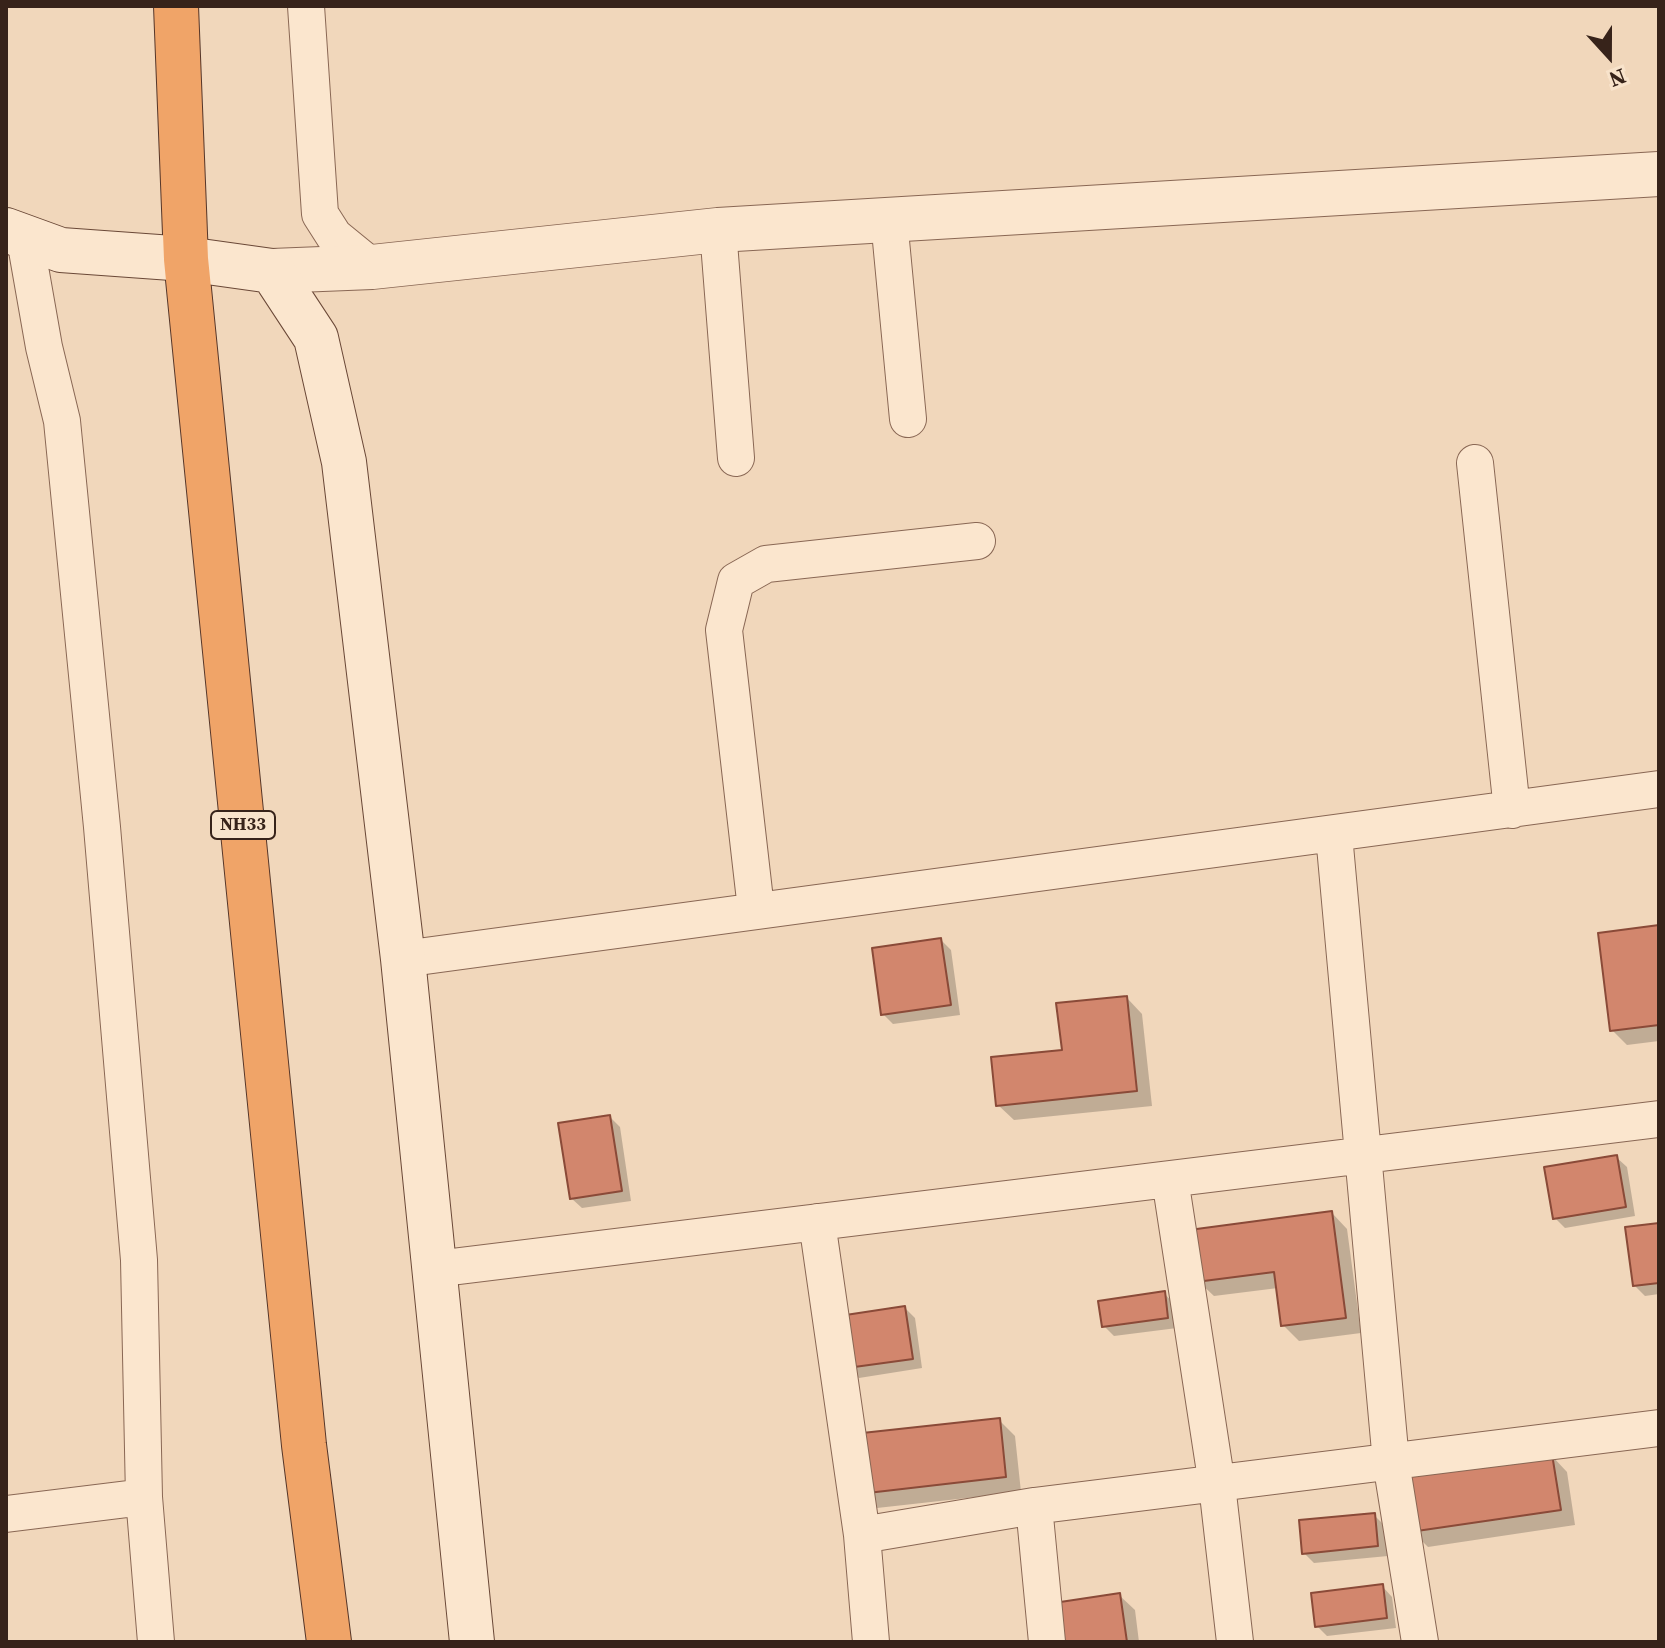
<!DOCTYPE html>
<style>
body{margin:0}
#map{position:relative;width:1665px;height:1648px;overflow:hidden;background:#f1d7bb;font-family:"Source Serif 4",serif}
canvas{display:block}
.frame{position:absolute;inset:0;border:8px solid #37231a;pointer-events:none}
.north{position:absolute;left:1569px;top:16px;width:80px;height:80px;-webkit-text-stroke:6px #f8e3cb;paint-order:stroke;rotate:159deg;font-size:22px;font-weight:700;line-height:32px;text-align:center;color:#37231a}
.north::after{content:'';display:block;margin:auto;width:28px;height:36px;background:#37231a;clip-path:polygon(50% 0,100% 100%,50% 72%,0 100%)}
</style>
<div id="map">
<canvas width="1665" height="1648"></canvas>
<div class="frame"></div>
<div class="north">N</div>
</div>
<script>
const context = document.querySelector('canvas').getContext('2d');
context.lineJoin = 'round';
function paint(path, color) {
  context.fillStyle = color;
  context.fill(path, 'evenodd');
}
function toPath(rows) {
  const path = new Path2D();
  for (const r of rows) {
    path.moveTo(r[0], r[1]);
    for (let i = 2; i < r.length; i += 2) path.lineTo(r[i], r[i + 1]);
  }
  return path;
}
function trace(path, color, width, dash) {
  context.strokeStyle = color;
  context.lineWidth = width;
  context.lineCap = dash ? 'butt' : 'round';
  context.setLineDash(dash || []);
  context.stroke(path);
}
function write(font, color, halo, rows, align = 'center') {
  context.font = font + ' "Source Serif 4",serif';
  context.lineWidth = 8;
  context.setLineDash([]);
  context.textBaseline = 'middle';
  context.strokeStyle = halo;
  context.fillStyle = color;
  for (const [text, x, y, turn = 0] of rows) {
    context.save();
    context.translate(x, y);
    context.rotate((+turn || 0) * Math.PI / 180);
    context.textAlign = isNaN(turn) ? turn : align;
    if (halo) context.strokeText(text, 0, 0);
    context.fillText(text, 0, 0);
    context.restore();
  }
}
paint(toPath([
 [1659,927,1659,1041,1627,1045,1612,1030],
 [941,940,951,950,960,1015,893,1024,883,1014],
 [1127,998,1142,1014,1152,1106,1014,1120,998,1105],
 [610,1117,620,1127,631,1201,582,1208,571,1198],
 [1616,1157,1627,1167,1635,1216,1565,1228,1555,1218],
 [1332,1213,1347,1229,1361,1333,1299,1341,1283,1325,1278,1288,1214,1296,1198,1281],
 [1659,1225,1659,1294,1645,1296,1635,1286],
 [1164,1293,1174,1304,1177,1328,1114,1336,1104,1326],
 [905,1308,915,1318,922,1368,859,1378,848,1368],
 [999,1420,1015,1436,1021,1492,877,1508,861,1493],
 [1552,1456,1567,1472,1575,1525,1428,1547,1412,1531],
 [1374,1515,1384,1525,1388,1556,1314,1563,1304,1553],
 [1382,1586,1392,1597,1396,1628,1327,1636,1317,1626],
 [1119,1595,1135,1610,1139,1642,1055,1642]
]), '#0003');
const building = toPath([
 [1659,925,1659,1025,1610,1031,1598,933,1659,925],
 [941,938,951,1005,881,1015,872,948,941,938],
 [1127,996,1137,1091,996,1106,991,1057,1062,1050,1056,1003,1127,996],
 [610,1115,622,1191,570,1199,558,1123,610,1115],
 [1617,1155,1626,1207,1553,1219,1544,1167,1617,1155],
 [1332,1211,1346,1318,1281,1326,1274,1272,1196,1282,1189,1230,1332,1211],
 [1659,1223,1659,1283,1633,1286,1625,1227,1659,1223],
 [1165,1291,1168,1318,1102,1327,1098,1301,1165,1291],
 [905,1306,913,1359,847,1368,839,1316,905,1306],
 [1000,1418,1006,1477,859,1494,853,1434,1000,1418],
 [1552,1454,1561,1510,1410,1532,1402,1476,1552,1454],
 [1375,1513,1378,1546,1302,1554,1299,1520,1375,1513],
 [1383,1584,1387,1618,1315,1627,1311,1593,1383,1584],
 [1120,1593,1127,1642,1053,1642,1047,1604,1120,1593]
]);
paint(building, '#d2866d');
trace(building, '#8a4a38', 2);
const minor = toPath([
 [306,6,320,214,334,236,372,267],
 [889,220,908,419],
 [718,230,736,458],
 [25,239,44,347,62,421,102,827,139,1260,144,1497,156,1642],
 [1475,463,1512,810],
 [1334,835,1391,1462,1420,1642],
 [756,909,724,630,736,581,766,564,977,541],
 [403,959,1659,789],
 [1170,1179,1217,1485,1235,1642],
 [817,1222,862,1535,871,1642],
 [435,1269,1659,1119],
 [1034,1506,1047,1642],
 [6,1514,144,1497],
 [862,1535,1034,1506,1659,1428]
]);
const tertiary = toPath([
 [272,271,372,267,718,230,1659,174]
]);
const secondary = toPath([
 [6,230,61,250,186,259,272,271,316,338,344,462,403,959,472,1642]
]);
const trunk = toPath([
 [176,6,186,259,304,1445,329,1642]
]);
trace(minor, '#896754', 38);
trace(tertiary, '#896754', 46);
trace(secondary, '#6a4837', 46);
trace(trunk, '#563629', 46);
trace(minor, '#fbe6ce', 36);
trace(tertiary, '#fbe6ce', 44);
trace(secondary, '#fbe6ce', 44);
trace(trunk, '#f0a468', 44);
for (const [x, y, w] of [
 [243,825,64]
]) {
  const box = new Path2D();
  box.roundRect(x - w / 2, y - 14, w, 28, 6);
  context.fillStyle = '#f8e3cb';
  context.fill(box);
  trace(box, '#37231a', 2);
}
write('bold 18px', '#37231a', null, [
 ["NH33",243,825]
]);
</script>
